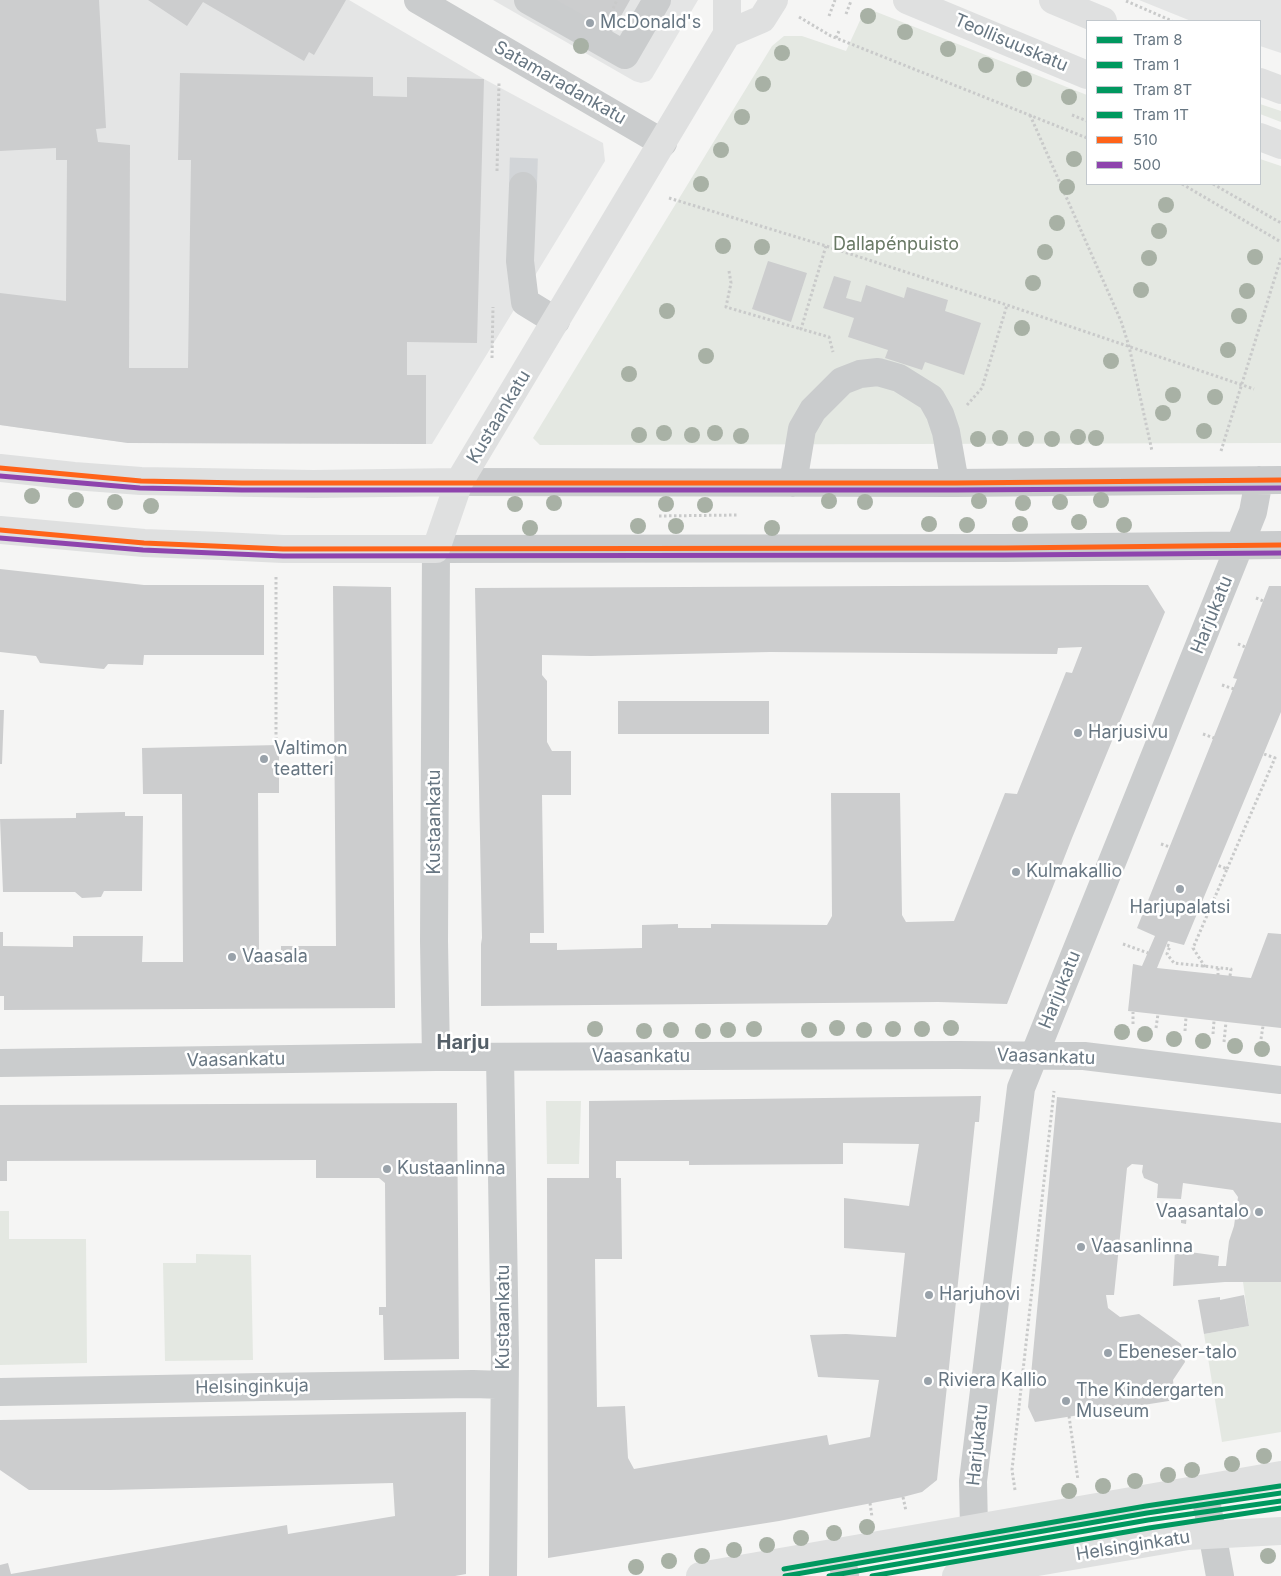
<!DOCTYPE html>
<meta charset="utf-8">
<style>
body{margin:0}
#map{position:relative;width:1281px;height:1576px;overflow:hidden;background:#f5f5f4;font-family:Inter,sans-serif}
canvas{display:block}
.legend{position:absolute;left:1086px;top:20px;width:175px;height:165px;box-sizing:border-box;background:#fff;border:1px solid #c2c8cd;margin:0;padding:6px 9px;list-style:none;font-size:15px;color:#677682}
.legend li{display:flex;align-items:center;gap:10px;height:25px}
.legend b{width:25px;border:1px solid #c2c8cd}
</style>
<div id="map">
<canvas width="1281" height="1576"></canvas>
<ul class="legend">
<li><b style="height:6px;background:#00985f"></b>Tram 8</li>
<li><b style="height:6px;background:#00985f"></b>Tram 1</li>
<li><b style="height:6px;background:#00985f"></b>Tram 8T</li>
<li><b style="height:6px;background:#00985f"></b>Tram 1T</li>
<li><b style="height:6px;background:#ff6319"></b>510</li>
<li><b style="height:6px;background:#8e44ad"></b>500</li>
</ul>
</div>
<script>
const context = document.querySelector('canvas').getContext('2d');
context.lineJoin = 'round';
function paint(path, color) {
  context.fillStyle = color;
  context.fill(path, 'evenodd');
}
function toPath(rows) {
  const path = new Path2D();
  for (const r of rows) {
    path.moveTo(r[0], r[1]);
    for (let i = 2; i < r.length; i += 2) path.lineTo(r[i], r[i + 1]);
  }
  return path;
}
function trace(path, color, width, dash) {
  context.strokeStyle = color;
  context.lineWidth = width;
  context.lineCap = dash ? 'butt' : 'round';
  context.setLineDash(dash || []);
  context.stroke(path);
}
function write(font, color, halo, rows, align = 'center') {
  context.font = font + ' Inter,sans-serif';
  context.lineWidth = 5;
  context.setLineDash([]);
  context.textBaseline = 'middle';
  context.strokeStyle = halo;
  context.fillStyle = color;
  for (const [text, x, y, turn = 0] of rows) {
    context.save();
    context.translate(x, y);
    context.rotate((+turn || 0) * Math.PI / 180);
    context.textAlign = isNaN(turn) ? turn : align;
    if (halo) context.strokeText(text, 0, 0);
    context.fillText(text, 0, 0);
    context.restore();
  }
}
paint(toPath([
 [0,0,349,0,484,79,603,143,605,161,432,444,128,443,0,425],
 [493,0,698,0,652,78,649,81,641,83,634,81],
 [1139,0,1281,0,1281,53,1260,46,1260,21,1191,21]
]), '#e4e5e5');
paint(toPath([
 [869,9,1087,95,1087,184,1260,184,1260,159,1281,166,1281,443,540,445,533,438,772,46,784,36,802,36,846,51,863,14,866,10],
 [1260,104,1281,111,1281,122,1260,114],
 [546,1101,581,1101,579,1164,547,1164],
 [0,1211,9,1211,9,1239,86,1239,87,1363,0,1365],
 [196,1254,251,1255,253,1360,165,1361,163,1263,196,1263],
 [1243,1282,1281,1282,1281,1432,1222,1442,1204,1334,1249,1326]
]), '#e4e8e2');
paint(toPath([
 [0,0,99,0,106,128,96,129,98,142,130,145,129,368,188,368,191,160,178,160,180,73,373,77,373,96,407,97,407,77,484,79,477,343,407,342,407,375,426,375,426,444,128,443,0,425,0,293,66,301,67,160,56,160,56,148,0,151],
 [148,0,346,0,314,55,309,52,304,61,203,2,187,26],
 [539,0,630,0,608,39],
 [768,261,807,273,791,322,752,309],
 [834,276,851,281,846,298,861,302,866,285,904,298,907,287,948,300,945,311,981,323,964,375,925,362,922,370,885,358,888,350,848,337,854,318,823,308],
 [0,569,144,585,264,585,264,655,144,655,143,665,108,664,104,669,40,663,36,656,0,652],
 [1108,585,1148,585,1165,612,1072,838,1007,1004,938,1002,481,1006,481,944,482,938,475,588],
 [1082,647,1072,673,1066,672,1017,794,1005,793,954,921,906,922,902,915,900,793,831,793,832,916,827,925,711,924,711,928,678,928,678,924,642,925,642,948,557,950,557,943,530,943,530,933,544,933,542,795,571,795,571,751,552,751,547,742,547,681,542,675,542,655,591,656,770,652,1057,654,1058,648],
 [333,586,391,587,395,1008,4,1010,4,996,0,996,0,932,3,932,3,946,73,947,73,936,143,936,142,962,183,962,182,794,143,794,142,748,279,745,279,793,258,793,259,952,281,952,281,946,336,946],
 [1269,586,1281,586,1281,712,1184,945,1168,941,1157,968,1251,978,1268,933,1281,934,1281,1028,1128,1011,1133,964,1142,966,1155,936,1137,928,1237,679,1233,678],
 [618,701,769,701,769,734,618,734],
 [0,710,4,710,2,764,0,764],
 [125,812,125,816,143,816,142,891,104,891,101,897,82,898,75,892,3,892,0,819,76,818,76,813],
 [981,1096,979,1122,975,1122,972,1151,937,1480,922,1492,903,1497,779,1521,548,1558,547,1178,589,1178,589,1101],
 [843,1143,919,1144,909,1206,844,1198,844,1248,905,1253,896,1337,846,1334,810,1335,818,1377,879,1380,870,1437,829,1445,827,1435,634,1469,628,1458,625,1406,597,1407,595,1259,622,1259,621,1178,616,1178,616,1161,689,1161,689,1165,843,1164],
 [1057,1097,1281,1123,1281,1282,1225,1282,1173,1286,1175,1250,1219,1256,1218,1266,1226,1266,1229,1241,1234,1226,1238,1197,1233,1190,1183,1183,1181,1199,1157,1198,1158,1184,1144,1178,1142,1172,1143,1165,1132,1164,1127,1168,1114,1295,1106,1295,1108,1308,1120,1317,1139,1314,1181,1344,1185,1362,1173,1380,1175,1400,1035,1422,1028,1407],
 [457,1103,459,1359,384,1360,383,1315,379,1315,379,1307,386,1307,385,1183,379,1178,316,1178,316,1160,7,1161,7,1181,0,1181,0,1105],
 [1181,1214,1187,1214,1186,1224,1181,1223],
 [1244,1295,1249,1326,1204,1334,1198,1300,1220,1297,1220,1300],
 [466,1412,466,1574,455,1576,0,1576,0,1565,8,1563,11,1574,287,1525,288,1534,395,1516,393,1483,110,1490,29,1490,0,1470,0,1420]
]), '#cccdce');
trace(toPath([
 [523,186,524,153]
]), '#d2d5d8', 28, [28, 14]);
trace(toPath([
 [1126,1,1172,21],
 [611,13,617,0],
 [846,14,851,1],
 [829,16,835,0],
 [799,17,831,36,1087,138],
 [836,38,839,31],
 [1030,115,1121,321,1129,346,1152,451],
 [1072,115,1087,121],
 [497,171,499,82],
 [1182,184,1281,242],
 [1213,184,1281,223],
 [669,198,826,246,1007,305,1254,389],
 [826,246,801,329,829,337,833,352],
 [729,271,731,283,726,307,801,329],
 [492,358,493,307],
 [967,405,982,388,1007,305],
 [1221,451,1281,258],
 [659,516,738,515],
 [276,577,276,742],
 [1256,598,1263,601],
 [1238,644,1245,647],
 [1222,685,1234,689],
 [1203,734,1214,738],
 [1161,844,1170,847],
 [1227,869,1275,758,1264,754],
 [1136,911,1143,913],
 [1123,944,1148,953],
 [1167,945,1170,946,1167,954,1174,963,1231,969,1230,976],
 [1205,967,1193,948,1227,869,1217,865],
 [1218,968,1218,975],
 [1133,1024,1133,1012],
 [1156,1028,1158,1014],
 [1185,1031,1186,1017],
 [1213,1034,1214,1021],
 [1261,1039,1263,1026],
 [1224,1042,1226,1022],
 [1069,1416,1078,1480],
 [1015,1490,1012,1470,1054,1091],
 [903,1497,906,1511],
 [870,1503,872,1517]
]), '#c9caca', 3, [2.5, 2.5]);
trace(toPath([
 [418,0,663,143],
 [528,0,625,55,657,0],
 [523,186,520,261,525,302,556,321],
 [459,482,955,483,1281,480],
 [793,483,802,429,813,410,842,381,860,374,878,372,899,378,931,398,940,414,946,432,955,483],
 [436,1057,434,941,436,549,1005,548,1281,545],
 [500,1057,505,1354,503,1576],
 [0,1063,436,1057,958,1055,1084,1056,1281,1080],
 [0,1392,262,1387,473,1384,504,1385],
 [1204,1489,1220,1576],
 [974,1528,973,1481,1021,1088,1253,512,1259,480],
 [841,1552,845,1576]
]), '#cacccd', 28);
trace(toPath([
 [907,0,1087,75],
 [1053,0,1103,21],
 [727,34,762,19,774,0],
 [1260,82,1281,90],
 [1260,137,1281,145],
 [0,468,74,476,141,481,313,484,459,482],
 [0,530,144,543,221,546,283,549,436,549,459,482,727,34,727,0],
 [700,1576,1281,1475],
 [956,1576,1188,1536,1281,1531]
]), '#dfe0e0', 28);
trace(toPath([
 [0,468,141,481,242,483,955,483,1281,480],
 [0,530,144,543,283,549,1005,548,1281,545]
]), '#ff6319', 5);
trace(toPath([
 [0,476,140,488,242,490,955,490,1281,488],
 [0,538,143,550,283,556,1005,555,1281,553]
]), '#8e44ad', 5);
trace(toPath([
 [785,1576,1147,1513,1281,1493]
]), '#00985f', 5);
trace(toPath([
 [829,1576,1148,1520,1281,1501]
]), '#00985f', 5);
trace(toPath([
 [784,1569,1146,1506,1280,1486]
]), '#00985f', 5);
trace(toPath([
 [872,1576,1149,1528,1281,1508]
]), '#00985f', 5);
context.fillStyle = '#a8b1a5';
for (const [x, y] of [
 [868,16],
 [905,32],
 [581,46],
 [948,49],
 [782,53],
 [986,65],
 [1024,79],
 [763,84],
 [1069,97],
 [742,117],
 [721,150],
 [1074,159],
 [701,184],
 [1067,187],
 [1166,205],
 [1057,223],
 [1159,231],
 [723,246],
 [762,247],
 [1045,252],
 [1255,257],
 [1149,258],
 [1033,283],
 [1141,290],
 [1247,291],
 [667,311],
 [1239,316],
 [1022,328],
 [1228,350],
 [706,356],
 [1111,361],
 [629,374],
 [1173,395],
 [1215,397],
 [1163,413],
 [1204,431],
 [664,433],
 [715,433],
 [639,435],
 [692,435],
 [741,436],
 [1078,437],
 [1000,438],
 [1096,438],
 [978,439],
 [1026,439],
 [1052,439],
 [32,496],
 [76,500],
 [1101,500],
 [829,501],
 [979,501],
 [115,502],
 [865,502],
 [1060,502],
 [554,503],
 [1023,503],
 [515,504],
 [666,504],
 [705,505],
 [151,506],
 [1079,522],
 [929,524],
 [1020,524],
 [967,525],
 [1124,525],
 [638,526],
 [676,526],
 [530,528],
 [772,528],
 [837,1028],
 [951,1028],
 [595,1029],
 [754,1029],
 [893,1029],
 [922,1029],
 [671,1030],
 [728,1030],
 [809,1030],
 [864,1030],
 [644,1031],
 [703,1031],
 [1122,1032],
 [1145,1034],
 [1174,1039],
 [1203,1041],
 [1235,1046],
 [1262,1049],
 [1264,1456],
 [1232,1464],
 [1192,1470],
 [1168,1475],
 [1135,1481],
 [1103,1486],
 [1069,1491],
 [867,1527],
 [834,1533],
 [801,1538],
 [767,1545],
 [734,1550],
 [702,1556],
 [1268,1556],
 [669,1561],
 [636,1567]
]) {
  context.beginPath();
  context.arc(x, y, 8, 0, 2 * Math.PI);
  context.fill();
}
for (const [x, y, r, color] of [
 [590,23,5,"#99a2aa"],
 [1078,733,5,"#99a2aa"],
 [264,759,5,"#99a2aa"],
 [1016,872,5,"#99a2aa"],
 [1180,889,5,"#99a2aa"],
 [232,957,5,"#99a2aa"],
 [387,1169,5,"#99a2aa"],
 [1259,1212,5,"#99a2aa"],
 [1081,1247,5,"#99a2aa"],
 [929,1295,5,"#99a2aa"],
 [1108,1353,5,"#99a2aa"],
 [928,1381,5,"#99a2aa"],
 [1066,1401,5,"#99a2aa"]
]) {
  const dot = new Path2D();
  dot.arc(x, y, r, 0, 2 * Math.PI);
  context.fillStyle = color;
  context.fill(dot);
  trace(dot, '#fff', 2);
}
write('18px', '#677682', '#fff', [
 ["McDonald's",600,23],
 ["Harjusivu",1088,733],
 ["Valtimon",274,749],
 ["teatteri",274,770],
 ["Kulmakallio",1026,872],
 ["Harjupalatsi",1180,908,"center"],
 ["Vaasala",242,957],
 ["Kustaanlinna",397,1169],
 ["Vaasantalo",1249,1212,"right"],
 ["Vaasanlinna",1091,1247],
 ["Harjuhovi",939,1295],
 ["Ebeneser-talo",1118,1353],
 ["Riviera Kallio",938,1381],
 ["The Kindergarten",1076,1391],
 ["Museum",1076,1412]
], 'left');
write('18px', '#677682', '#fff', [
 ["Teollisuuskatu",1011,43,23],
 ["Satamaradankatu",560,83,30],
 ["Kustaankatu",499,417,-59],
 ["Harjukatu",1212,615,-68],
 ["Kustaankatu",435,822,-90],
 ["Harjukatu",1060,990,-68],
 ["Vaasankatu",641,1057],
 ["Vaasankatu",1046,1057,2],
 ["Vaasankatu",236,1060,-1],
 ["Kustaankatu",504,1317,-90],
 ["Helsinginkuja",252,1387,-1],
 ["Harjukatu",978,1445,-84],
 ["Helsinginkatu",1133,1546,-9]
]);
write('18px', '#697965', '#fff', [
 ["Dallapénpuisto",896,245]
]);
write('bold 20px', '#545f68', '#fff', [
 ["Harju",463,1043]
]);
</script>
